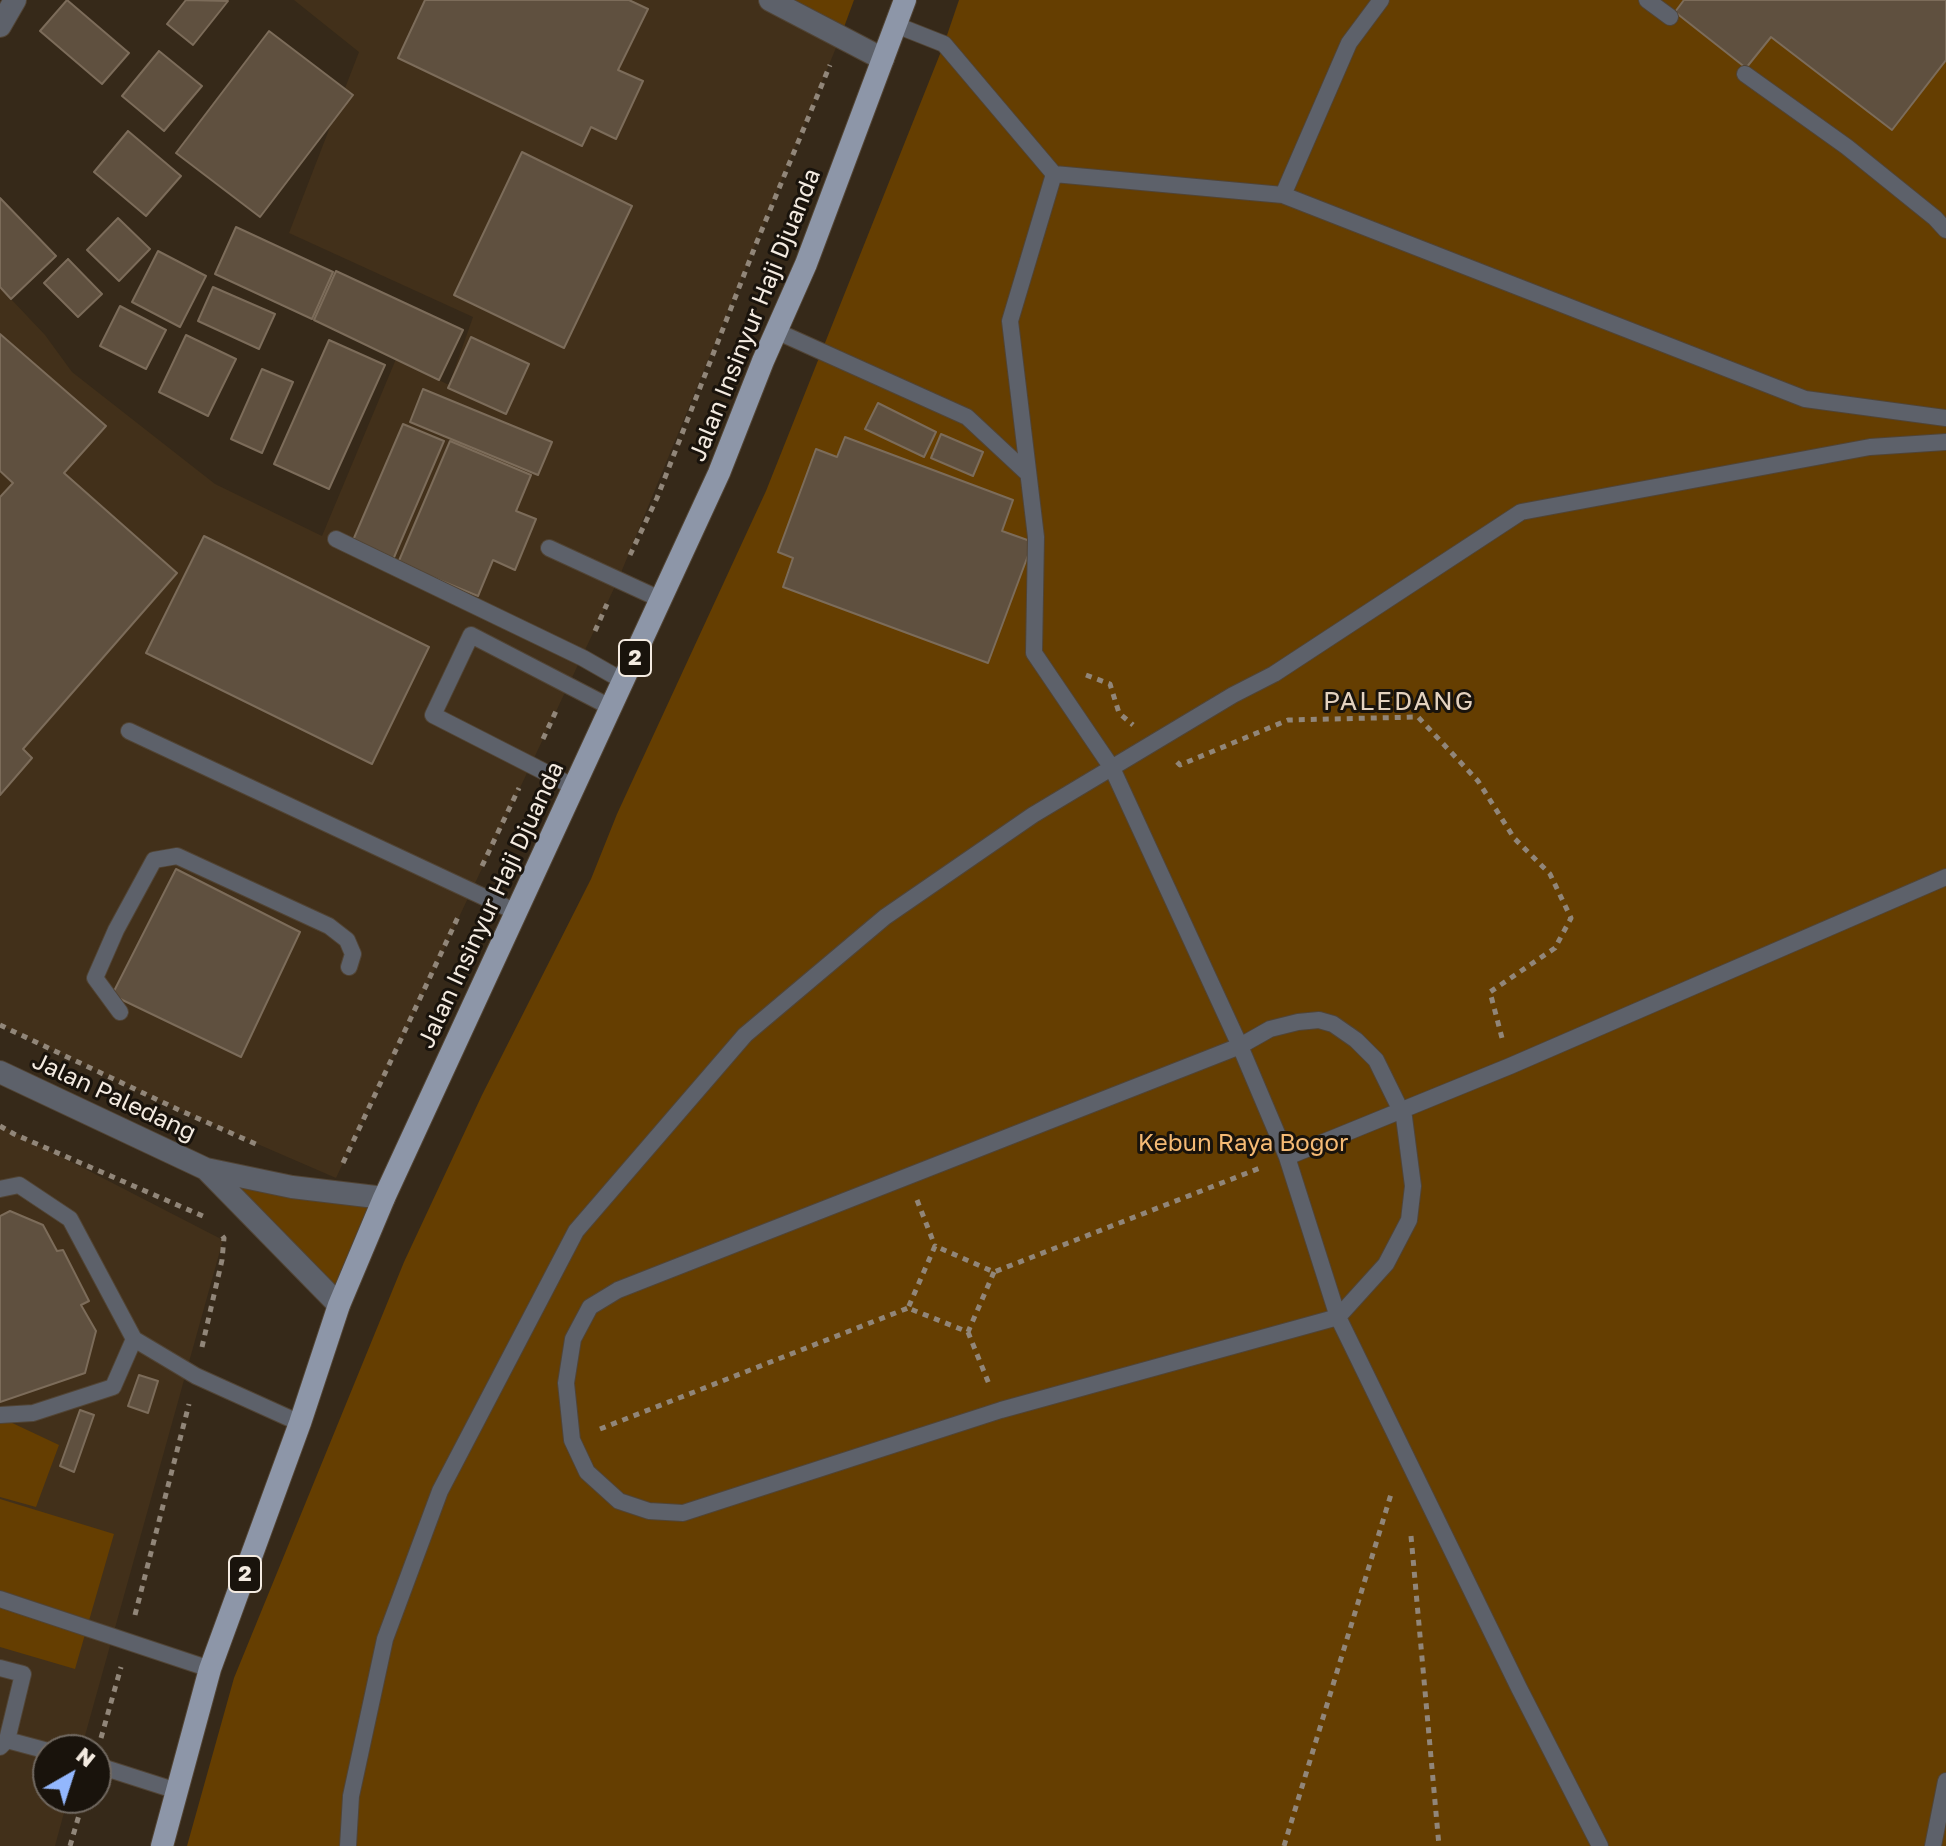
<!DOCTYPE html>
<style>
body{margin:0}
#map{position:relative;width:1946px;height:1846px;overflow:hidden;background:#362919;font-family:"Golos Text",sans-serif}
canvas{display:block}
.north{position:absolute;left:32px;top:1734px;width:80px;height:80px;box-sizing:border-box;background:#19130c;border:2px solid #716961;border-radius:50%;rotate:39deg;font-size:22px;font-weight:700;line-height:32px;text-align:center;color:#f4ebe1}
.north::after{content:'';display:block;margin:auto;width:28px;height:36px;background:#93b7fd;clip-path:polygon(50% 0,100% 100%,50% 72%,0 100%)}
</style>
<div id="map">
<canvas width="1946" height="1846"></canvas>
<div class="north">N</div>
</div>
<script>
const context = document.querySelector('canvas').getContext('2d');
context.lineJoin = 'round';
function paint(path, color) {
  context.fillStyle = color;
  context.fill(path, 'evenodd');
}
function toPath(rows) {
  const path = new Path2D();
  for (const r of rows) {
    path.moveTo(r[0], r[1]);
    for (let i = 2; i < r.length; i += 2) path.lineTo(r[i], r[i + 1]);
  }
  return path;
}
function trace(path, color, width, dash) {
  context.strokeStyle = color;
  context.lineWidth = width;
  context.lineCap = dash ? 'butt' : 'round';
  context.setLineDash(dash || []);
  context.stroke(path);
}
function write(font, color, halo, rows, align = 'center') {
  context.font = font + ' "Golos Text",sans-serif';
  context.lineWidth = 6;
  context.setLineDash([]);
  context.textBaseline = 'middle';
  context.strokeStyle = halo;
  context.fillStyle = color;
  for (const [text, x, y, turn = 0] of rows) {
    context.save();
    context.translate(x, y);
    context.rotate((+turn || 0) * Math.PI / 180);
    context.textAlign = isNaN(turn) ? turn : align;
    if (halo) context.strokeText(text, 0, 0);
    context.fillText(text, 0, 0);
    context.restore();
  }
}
paint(toPath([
 [294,0,772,0,840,38,618,580,336,1178,179,1110,0,1025,0,198,56,256,11,299,45,335,72,372,215,484,322,536,396,359,449,385,473,317,289,233,359,52],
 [0,1125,223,1240,81,1750,48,1750,48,1798,68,1798,55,1846,0,1846]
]), '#42301a');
paint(toPath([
 [770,0,854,0,840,38],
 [959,0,1946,0,1946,1846,187,1846,234,1678,404,1262,482,1095,591,879,617,814,766,491,944,44],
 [206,1169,384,1198,339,1305],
 [8,1421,59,1445,36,1507,0,1497,0,1422],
 [0,1499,114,1534,75,1669,0,1647]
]), '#653e01');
const building = toPath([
 [67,0,129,53,102,84,40,31,67,0],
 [186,0,228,1,193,45,167,24,186,0],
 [425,0,629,0,648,9,618,70,643,81,616,139,591,127,582,146,398,58,425,0],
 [1684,0,1946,0,1946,60,1892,130,1771,37,1746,68,1675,12,1684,0],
 [269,31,353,95,260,217,176,153,269,31],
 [159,51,202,86,164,131,122,96,159,51],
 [128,131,181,176,146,216,94,172,128,131],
 [522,152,632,206,564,348,454,295,522,152],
 [0,198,56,256,11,299,0,287,0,198],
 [118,218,150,249,119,281,87,250,118,218],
 [236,227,333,272,312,319,215,274,236,227],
 [158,251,206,276,180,327,132,302,158,251],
 [68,259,102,294,78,317,44,283,68,259],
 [336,271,463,330,439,380,314,320,336,271],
 [213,287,275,314,259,349,198,321,213,287],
 [120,306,166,330,146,369,100,346,120,306],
 [0,334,106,426,64,473,177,573,23,749,32,758,0,795,0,497,13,483,0,471,0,334],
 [186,335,236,359,208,416,159,392,186,335],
 [471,337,529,364,506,414,448,388,471,337],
 [329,340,385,365,329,489,274,464,329,340],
 [262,369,293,382,262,453,231,439,262,369],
 [423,389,552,442,538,475,410,422,423,389],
 [878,403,936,432,924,457,865,429,878,403],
 [403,424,444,441,392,562,351,545,403,424],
 [941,434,983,452,973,476,931,458,941,434],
 [845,437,1013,500,1002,531,1033,542,988,663,783,587,793,558,778,552,816,449,837,457,845,437],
 [450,441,531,475,516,511,536,519,515,570,493,560,478,596,398,563,450,441],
 [204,536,429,647,372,764,146,653,204,536],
 [176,869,300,932,241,1057,112,995,176,869],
 [10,1211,43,1225,57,1251,63,1250,89,1301,81,1305,96,1331,85,1373,0,1402,0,1216,10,1211],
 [139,1375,158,1381,148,1413,128,1406,139,1375],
 [80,1410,94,1415,74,1472,60,1466,80,1410]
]);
paint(building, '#5f503f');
trace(building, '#7c6c5a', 2);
const service = toPath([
 [1647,0,1670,17],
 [896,25,944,44,1054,174,1283,195,1805,399,1946,418],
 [1745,74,1847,147,1935,218,1946,230],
 [1054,174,1010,321,1036,537,1034,653,1112,768,1240,1046,1287,1157,1338,1317,1001,1410,683,1513,649,1511,619,1501,587,1472,572,1440,566,1383,573,1339,590,1307,618,1290,1240,1046,1270,1029,1298,1022,1319,1020,1333,1024,1356,1040,1376,1060,1404,1117,1413,1186,1409,1220,1386,1264,1338,1317,1519,1688,1600,1846],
 [1283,195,1349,43,1381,0],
 [776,331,967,417,1026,472],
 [336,539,583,658,625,682],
 [549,548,662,600],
 [129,731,516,912],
 [576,788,433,715,471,635,612,708],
 [120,1012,95,978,116,930,154,860,177,856,329,926,347,940,353,954,349,967],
 [1287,1157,1510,1066,1946,877],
 [0,1189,19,1185,70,1219,134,1339,196,1376,300,1423],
 [0,1415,33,1413,113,1387,134,1339],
 [0,1599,210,1669],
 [0,1668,23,1674,7,1740,0,1747],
 [7,1740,48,1751],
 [96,1765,177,1791],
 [348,1846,351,1796,385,1639,440,1491,576,1231,745,1035,885,917,1033,815,1233,695,1274,674,1521,512,1870,447,1946,442],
 [1933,1846,1946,1781]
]);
const minor = toPath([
 [770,0,883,59],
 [0,26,15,0]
]);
const tertiary = toPath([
 [0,1072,206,1169,292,1187,384,1198],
 [206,1169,339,1305]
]);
const primary = toPath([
 [162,1846,210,1669,300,1423,339,1305,384,1198,719,473,763,361,806,264,905,0]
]);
trace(service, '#514435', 18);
trace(minor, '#514435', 24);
trace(tertiary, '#514435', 24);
trace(primary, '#514435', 24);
trace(toPath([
 [630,555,657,498,756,244,830,65],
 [595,631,607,604],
 [1086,675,1110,684,1119,713,1133,725],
 [543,739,557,709],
 [1177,762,1180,765,1288,720,1418,717,1478,781,1514,838,1550,874,1571,918,1555,948,1490,992,1502,1038],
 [482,866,519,788],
 [0,1025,179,1110,258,1145],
 [0,1126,14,1134,205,1217],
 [343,1163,459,915],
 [917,1200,935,1246],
 [994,1272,968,1332,908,1308,935,1246,994,1272,1260,1168],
 [968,1332,989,1384],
 [202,1347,222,1260,224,1238,220,1233],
 [600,1429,908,1308],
 [1411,1536,1439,1846],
 [135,1615,189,1404],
 [101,1738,121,1667],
 [70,1846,84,1798],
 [1284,1846,1392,1491]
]), '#918679', 5, [6, 6]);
trace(service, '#5d616a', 16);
trace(minor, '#5d616a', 22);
trace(tertiary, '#5d616a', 22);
trace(primary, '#8d96a8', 22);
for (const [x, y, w] of [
 [635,658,32],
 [245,1574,32]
]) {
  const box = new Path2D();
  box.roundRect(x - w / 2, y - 18, w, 36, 6);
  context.fillStyle = '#19130c';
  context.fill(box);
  trace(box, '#f4ebe1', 2);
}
write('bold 22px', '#f4ebe1', null, [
 ["2",635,658],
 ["2",245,1574]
]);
write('24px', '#f4ebe1', '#19130c', [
 ["Jalan Insinyur Haji Djuanda",755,315,-68],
 ["Jalan Insinyur Haji Djuanda",491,905,-65],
 ["Jalan Paledang",114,1097,25]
]);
write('24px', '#f5ba74', '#19130c', [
 ["Kebun Raya Bogor",1243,1143]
]);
context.letterSpacing = '2px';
write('26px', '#e4d2bf', '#19130c', [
 ["PALEDANG",1399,702]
]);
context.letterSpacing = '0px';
</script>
